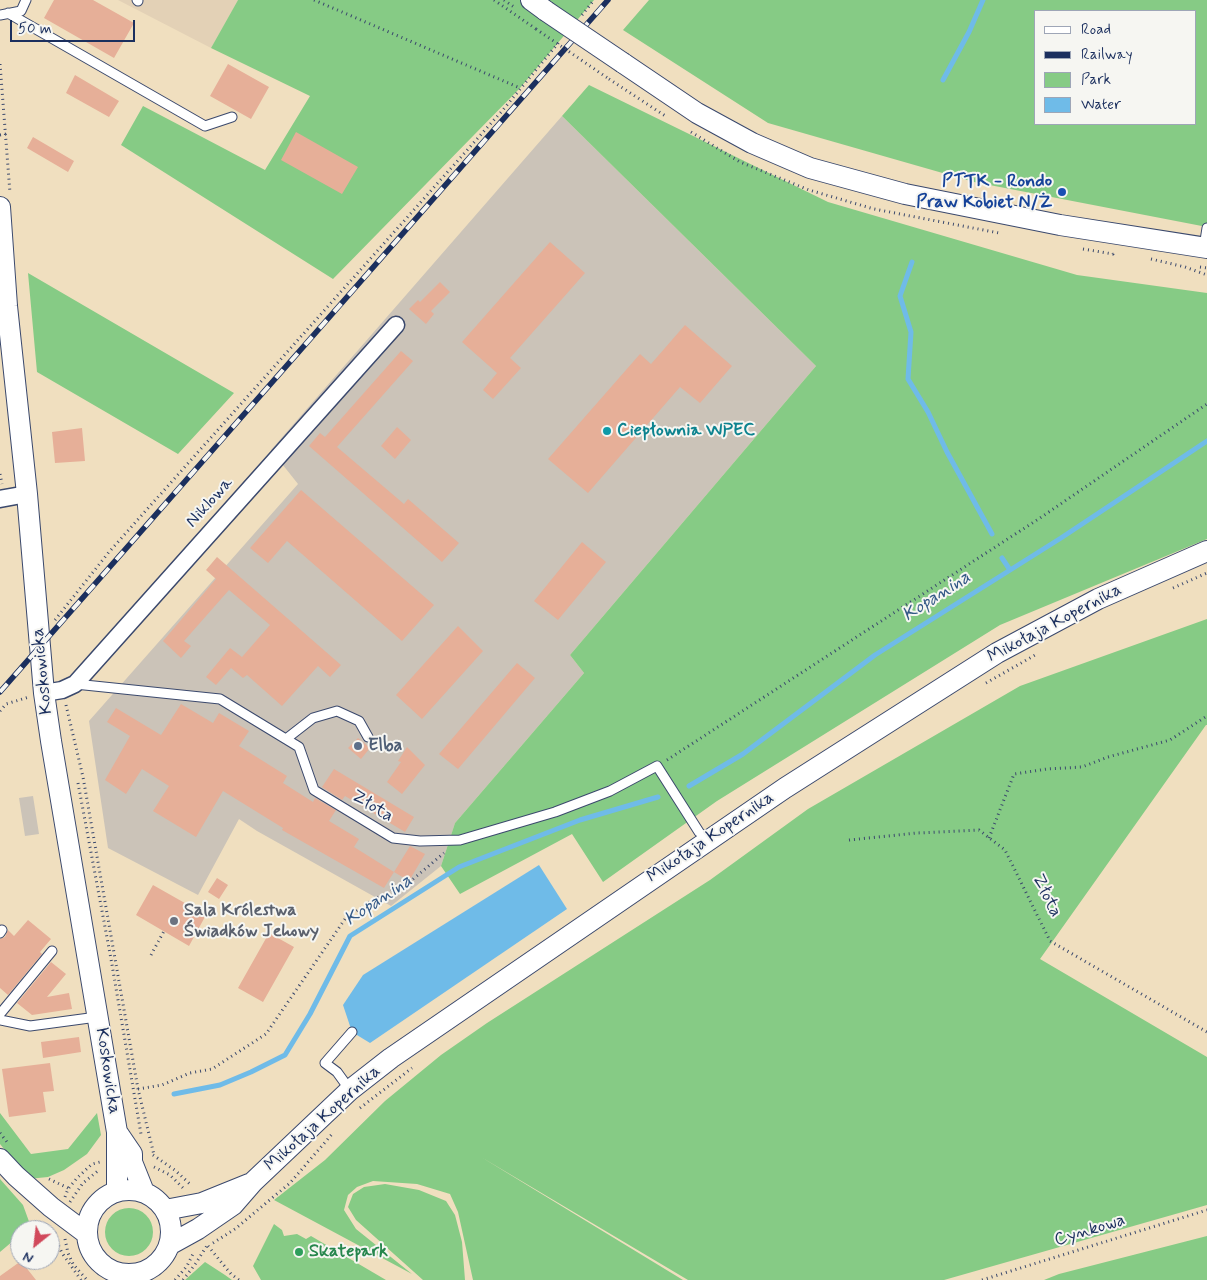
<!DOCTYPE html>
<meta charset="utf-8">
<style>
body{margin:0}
#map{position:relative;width:1207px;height:1280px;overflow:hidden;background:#f0dfbf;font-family:Mynerve,sans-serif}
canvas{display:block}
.legend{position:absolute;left:1034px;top:10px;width:162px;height:115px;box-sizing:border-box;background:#f6f6f2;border:1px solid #9ea6b7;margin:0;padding:6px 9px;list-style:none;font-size:15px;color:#1b2f5e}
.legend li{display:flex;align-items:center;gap:10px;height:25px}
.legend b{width:25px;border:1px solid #9ea6b7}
.north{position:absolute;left:10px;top:1220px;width:50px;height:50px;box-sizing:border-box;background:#f6f6f2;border:1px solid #9ea6b7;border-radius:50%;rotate:209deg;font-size:14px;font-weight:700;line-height:20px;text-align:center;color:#1b2f5e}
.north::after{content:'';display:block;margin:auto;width:18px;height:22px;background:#d1495b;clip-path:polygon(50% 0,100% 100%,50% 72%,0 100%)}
.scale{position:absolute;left:10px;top:20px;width:125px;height:22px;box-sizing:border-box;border:2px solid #1b2f5e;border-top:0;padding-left:6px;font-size:15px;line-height:18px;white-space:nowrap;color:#1b2f5e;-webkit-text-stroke:4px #f6f6f2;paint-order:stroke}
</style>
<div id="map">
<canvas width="1207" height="1280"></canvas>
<ul class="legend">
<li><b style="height:6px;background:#fff"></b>Road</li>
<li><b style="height:6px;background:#1b2f5e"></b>Railway</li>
<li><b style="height:14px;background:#86cb85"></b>Park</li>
<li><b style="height:14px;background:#6fbbe8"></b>Water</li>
</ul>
<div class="north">N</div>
<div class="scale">50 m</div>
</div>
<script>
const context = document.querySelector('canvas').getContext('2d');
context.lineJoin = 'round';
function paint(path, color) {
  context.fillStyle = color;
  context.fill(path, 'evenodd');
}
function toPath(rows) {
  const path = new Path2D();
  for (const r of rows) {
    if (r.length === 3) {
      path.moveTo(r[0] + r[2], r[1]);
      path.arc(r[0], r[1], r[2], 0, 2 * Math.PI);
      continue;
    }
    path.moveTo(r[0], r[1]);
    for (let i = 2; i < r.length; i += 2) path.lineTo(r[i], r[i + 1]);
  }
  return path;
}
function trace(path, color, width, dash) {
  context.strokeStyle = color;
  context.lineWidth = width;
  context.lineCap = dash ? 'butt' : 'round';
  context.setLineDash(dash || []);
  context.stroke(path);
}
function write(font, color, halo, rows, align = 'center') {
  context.font = font + ' Mynerve,sans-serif';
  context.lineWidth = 4;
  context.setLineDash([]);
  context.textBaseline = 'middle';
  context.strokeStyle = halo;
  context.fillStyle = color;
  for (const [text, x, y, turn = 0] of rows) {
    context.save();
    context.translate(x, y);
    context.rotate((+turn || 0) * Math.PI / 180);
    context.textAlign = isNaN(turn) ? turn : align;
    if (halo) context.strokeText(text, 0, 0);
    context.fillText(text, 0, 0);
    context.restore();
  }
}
paint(toPath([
 [118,0,238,0,211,48]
]), '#e3d1b6');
paint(toPath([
 [562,116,816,366,570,655,584,673,455,823,441,866,391,906,257,831,239,819,198,895,108,848,89,721,298,484,271,450],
 [33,796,39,834,25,836,19,798]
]), '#cbc3b8');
paint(toPath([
 [238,0,594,0,520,88,333,279,121,145,143,106,265,170,310,96,211,48],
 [649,0,1207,0,1207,227,974,182,768,123,623,30],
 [1036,11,1196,11,1196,124,1036,124],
 [589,85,828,202,1077,275,1207,293,1207,539,1000,625,717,801,603,882,572,834,460,894,441,866,455,823,584,673,570,655,816,366,562,116],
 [28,273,234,393,178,454,37,372],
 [1207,619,1207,725,1206,725,1040,959,1207,1057,1207,1205,944,1280,688,1280,481,1157,683,1280,473,1280,458,1212,450,1194,417,1184,373,1181,357,1187,348,1195,344,1210,356,1229,412,1274,274,1200,325,1160,385,1101,441,1055,487,1023,710,880,808,809,1020,686],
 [0,1113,31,1154,68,1149,97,1113,101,1135,87,1154,64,1170,48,1177,28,1179,0,1144],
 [0,1179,23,1205,31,1227,27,1230,20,1230,20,1235,0,1252],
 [385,1184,419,1190,446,1201,455,1215,462,1242,465,1280,423,1280,356,1220,348,1207,353,1194,364,1187],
 [129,1232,24],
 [274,1224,282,1230,284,1236,297,1234,306,1239,311,1236,386,1280,261,1280,253,1266],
 [1207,1236,1207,1280,1044,1280,1059,1274],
 [205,1262,225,1275,232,1280,185,1280]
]), '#86cb85');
paint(toPath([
 [539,865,567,909,370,1043,352,1032,343,1005,363,975]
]), '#6fbbe8');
trace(toPath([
 [943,80,969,32,983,0],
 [912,262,900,296,911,332,908,379,928,412,947,452,992,534],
 [1002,558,1010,570],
 [689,786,743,754,875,655,1061,538,1207,441],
 [174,1094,220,1085,251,1072,285,1055,310,1014,350,936,459,867,580,820,658,797]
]), '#6fbbe8', 5);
paint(toPath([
 [54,0,93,0,134,23,114,58,44,18],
 [228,64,269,87,251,119,210,96],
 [75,75,119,101,109,117,66,93],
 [296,132,358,167,342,194,281,160],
 [33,137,74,161,68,172,27,148],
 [550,242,585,273,510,358,521,368,493,399,483,390,497,373,462,342],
 [440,282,450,292,431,311,434,314,426,324,409,309,418,300,420,302],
 [685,325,732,366,700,403,680,387,588,493,548,459,640,354,651,364],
 [401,351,413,361,337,447,404,504,408,499,459,543,442,562,309,446,320,433,325,437],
 [397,427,411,440,395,459,381,446],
 [82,428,85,461,55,463,52,432],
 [301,490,434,605,402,641,287,541,268,563,250,548],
 [582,542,606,562,558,620,534,601],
 [217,557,341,665,330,677,318,666,282,706,247,675,243,678,231,668,216,685,206,677,230,648,242,657,270,625,229,590,184,641,191,646,181,658,163,641,216,579,206,570],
 [458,626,483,651,422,719,396,695],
 [517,663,535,678,458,769,439,754],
 [181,704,213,723,219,713,249,731,239,746,287,776,283,783,313,802,315,798,336,810,329,821,359,839,354,847,394,872,384,888,282,830,283,828,223,791,196,837,153,811,169,786,142,769,126,794,105,780,130,736,107,722,116,708,161,735],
 [358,738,370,748,361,759,348,748],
 [407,747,425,765,402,794,387,782,401,762,398,761],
 [334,769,414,817,405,832,345,796,342,800,322,787],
 [410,846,425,854,409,881,394,872],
 [217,878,228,885,219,899,208,892],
 [153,885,206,915,189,946,136,915],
 [28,920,51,939,40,952,42,954,8,995,0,988,0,939,5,937,8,930,14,936],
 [269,933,294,947,263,1002,238,988],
 [51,962,66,974,47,997,69,993,72,1009,32,1015,17,1003],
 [79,1037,81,1052,43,1058,41,1042],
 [50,1063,54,1091,43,1092,46,1112,9,1117,2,1069],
 [21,1261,36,1280,0,1280,0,1276]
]), '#e6af98');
const service = toPath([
 [137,0,138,1],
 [8,13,205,126,232,117],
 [0,15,21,11,26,0],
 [1204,247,1207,228],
 [75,684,220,699,299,747,314,790,393,838,420,841,460,840,555,812,610,791,657,766,699,832,708,840],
 [286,739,313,718,337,711,359,721,368,737],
 [0,933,2,930],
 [0,1014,52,951],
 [0,1020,30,1026,97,1017],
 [350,1090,337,1072,325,1063,352,1032]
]);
const minor = toPath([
 [0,499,27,494],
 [44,693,62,690,75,684,396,325]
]);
const tertiary = toPath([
 [531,0,546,11],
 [623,63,697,113,752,143,810,168,905,194,1060,225,1207,248],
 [0,207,7,306,27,494,44,693,51,741,117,1132,117,1191],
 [117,1132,132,1154,132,1162,144,1192],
 [0,1159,16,1176,51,1207,87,1234],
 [129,1232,42],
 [165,1210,202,1203,249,1184],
 [169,1245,198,1229,233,1205,253,1182,350,1090,391,1058,785,788,997,653,1098,599,1207,551]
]);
trace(service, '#3b496d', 11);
trace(minor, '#3b496d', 19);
trace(tertiary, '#3b496d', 22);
trace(toPath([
 [314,0,520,88],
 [494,0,536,29],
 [504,0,514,7],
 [582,15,594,0],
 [0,64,10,193],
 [609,79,667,117],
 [691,132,740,162,809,190,874,209,999,233],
 [0,135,6,134],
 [1083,249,1113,254,1114,251],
 [1151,259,1185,267,1207,275],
 [1200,267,1207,268],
 [0,474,2,484],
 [1173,588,1207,573],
 [55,620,109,552,502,111,560,41],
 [986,683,1037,654],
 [66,705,83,777,138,1089,154,1155],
 [0,711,6,704,29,697],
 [667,760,1040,518,1207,404],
 [78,783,111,959,141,1134],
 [989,838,1014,774,1047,769,1082,767,1108,757,1170,740,1207,716],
 [849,840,917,833,979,830,1005,850,1050,941,1207,1032],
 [151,955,164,931],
 [138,1089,162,1085,190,1073,212,1069,266,1034,345,919,371,901,412,880,444,853],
 [360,1108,412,1068],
 [0,1133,7,1142],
 [153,1155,176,1171,192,1186],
 [154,1167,170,1175,184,1189],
 [49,1179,68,1188],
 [65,1197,68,1189,77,1178,92,1164,100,1162],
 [70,1202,83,1183,99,1170],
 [55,1232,54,1236,62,1253,81,1280],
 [65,1239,68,1253,73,1264,87,1280],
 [213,1243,235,1229,290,1183,333,1133],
 [208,1246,231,1274,239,1280],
 [175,1280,187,1266,194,1252],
 [183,1280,196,1263,208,1244],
 [982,1280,1207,1210]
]), '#3b496d', 3, [1, 4]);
trace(service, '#fff', 9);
trace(minor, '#fff', 16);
trace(tertiary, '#fff', 20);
const rail = toPath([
 [0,692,608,0]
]);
trace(rail, '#1b2f5e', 5.5);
trace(rail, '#f6f6f2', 4, [11]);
const tertiaryBridge = toPath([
 [546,11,623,63]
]);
trace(tertiaryBridge, '#3b496d', 22, []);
trace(toPath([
 [536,29,609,79]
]), '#3b496d', 3, [1, 4]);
trace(tertiaryBridge, '#fff', 20);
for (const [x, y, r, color] of [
 [1062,192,5,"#1a4fb4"],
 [607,431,5,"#0f9aa8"],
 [358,746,5,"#5c6f8a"],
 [174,921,5,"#6b7280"],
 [299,1252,5,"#2e9e5b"]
]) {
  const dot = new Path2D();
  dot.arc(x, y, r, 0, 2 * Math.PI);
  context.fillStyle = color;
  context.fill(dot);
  trace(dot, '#f6f6f2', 2);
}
write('bold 18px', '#164399', '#f6f6f2', [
 ["PTTK - Rondo",1052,182],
 ["Praw Kobiet N/Ż",1052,203]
], 'right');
write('bold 18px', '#0d838f', '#f6f6f2', [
 ["Ciepłownia WPEC",617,431]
], 'left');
write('18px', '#1b2f5e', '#f6f6f2', [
 ["Niklowa",210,503,-48],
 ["Mikołaja Kopernika",1055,624,-28],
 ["Koskowicka",43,671,-96],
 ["Złota",372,807,31],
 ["Mikołaja Kopernika",711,838,-34],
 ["Złota",1046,896,64],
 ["Koskowicka",107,1071,81],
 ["Mikołaja Kopernika",323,1119,-42],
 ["Cynkowa",1090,1231,-17]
]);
write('bold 18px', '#4e5e75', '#f6f6f2', [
 ["Elba",368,746]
], 'left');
write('bold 18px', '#5b616d', '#f6f6f2', [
 ["Sala Królestwa",184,911],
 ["Świadków Jehowy",184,932]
], 'left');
write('bold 18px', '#27864d', '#f6f6f2', [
 ["Skatepark",309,1252]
], 'left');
write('italic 19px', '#345987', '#f6f6f2', [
 ["Kopanina",937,597,-33],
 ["Kopanina",379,901,-34]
]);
</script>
